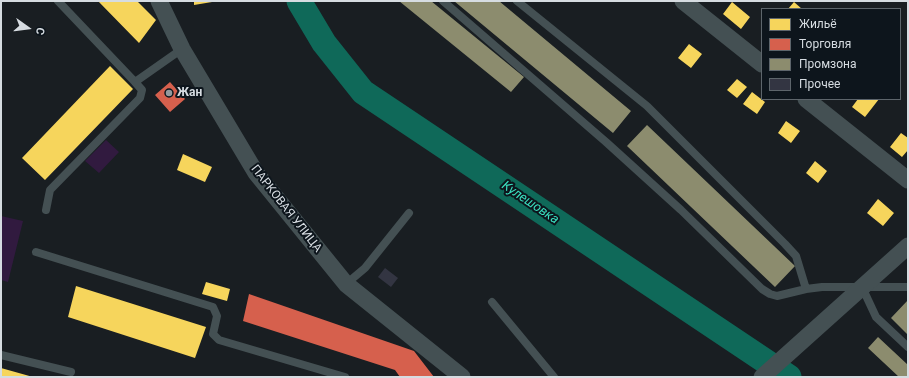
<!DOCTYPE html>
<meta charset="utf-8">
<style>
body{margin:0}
#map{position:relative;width:909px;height:378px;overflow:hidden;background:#191e22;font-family:Roboto,sans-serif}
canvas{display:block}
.frame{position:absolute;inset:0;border:2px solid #d6dce1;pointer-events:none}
.legend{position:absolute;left:761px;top:8px;width:140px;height:92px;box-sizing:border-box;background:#0d151c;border:1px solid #5d656b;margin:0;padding:5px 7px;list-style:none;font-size:12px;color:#d6dce1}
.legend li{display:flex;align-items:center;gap:8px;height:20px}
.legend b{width:20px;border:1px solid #5d656b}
.north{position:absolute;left:8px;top:8px;width:40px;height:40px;-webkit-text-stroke:3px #0d151c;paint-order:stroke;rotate:104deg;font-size:11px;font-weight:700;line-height:16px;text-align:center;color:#d6dce1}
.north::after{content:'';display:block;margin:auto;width:14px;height:18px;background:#d6dce1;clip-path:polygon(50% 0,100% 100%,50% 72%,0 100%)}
</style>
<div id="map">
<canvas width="909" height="378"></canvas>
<div class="frame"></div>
<ul class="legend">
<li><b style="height:11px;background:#f6d55c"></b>Жильё</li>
<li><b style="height:11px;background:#d6604d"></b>Торговля</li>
<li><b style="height:11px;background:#8c8c6e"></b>Промзона</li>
<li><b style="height:11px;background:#333542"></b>Прочее</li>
</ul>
<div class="north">С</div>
</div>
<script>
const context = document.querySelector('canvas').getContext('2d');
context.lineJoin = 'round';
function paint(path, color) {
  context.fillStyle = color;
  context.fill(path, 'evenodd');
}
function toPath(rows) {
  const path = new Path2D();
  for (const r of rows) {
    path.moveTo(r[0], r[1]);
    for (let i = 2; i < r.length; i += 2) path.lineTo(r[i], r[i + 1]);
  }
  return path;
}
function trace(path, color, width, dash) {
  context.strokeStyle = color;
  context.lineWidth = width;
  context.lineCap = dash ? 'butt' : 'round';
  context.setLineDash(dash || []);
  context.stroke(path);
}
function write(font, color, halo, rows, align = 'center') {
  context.font = font + ' Roboto,sans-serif';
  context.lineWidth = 4;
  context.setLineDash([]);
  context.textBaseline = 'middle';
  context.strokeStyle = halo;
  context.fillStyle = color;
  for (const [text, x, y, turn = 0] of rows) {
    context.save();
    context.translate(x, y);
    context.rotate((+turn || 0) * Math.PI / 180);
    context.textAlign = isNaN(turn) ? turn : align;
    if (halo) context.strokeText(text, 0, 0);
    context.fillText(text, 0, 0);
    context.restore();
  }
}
paint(toPath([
 [106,140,119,152,99,173,85,161],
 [1,216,23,221,8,282,1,280]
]), '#311a3f');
paint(toPath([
 [98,1,137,1,156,20,139,43],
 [194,1,212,1,212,2,194,5],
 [732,2,750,17,741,29,723,14],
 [794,2,802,9,788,9],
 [689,44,702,54,691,68,678,58],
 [110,66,133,89,45,180,22,158],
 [737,79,747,87,737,98,727,90],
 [752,92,765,102,757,114,743,104],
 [858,99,879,99,865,117,852,107],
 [786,121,800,131,791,143,778,133],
 [901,133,908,138,908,150,902,157,890,147],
 [183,154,212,167,205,182,177,170],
 [815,161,827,171,818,183,806,173],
 [878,199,894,213,883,226,867,213],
 [206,282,230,289,227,301,202,294],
 [76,286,206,327,195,358,68,317],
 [1,368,33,377,1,377]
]), '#f6d55c');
paint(toPath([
 [170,82,185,99,170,112,155,95],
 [249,294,414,351,434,377,400,377,395,370,243,321]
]), '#d6604d');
paint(toPath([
 [399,1,431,1,524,77,511,92],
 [454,1,499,1,631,111,613,133],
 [647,125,795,266,775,287,627,146],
 [908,300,908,335,891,318],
 [878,337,908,365,908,377,899,377,868,348]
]), '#8c8c6e');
trace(toPath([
 [299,1,324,43,363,92,789,377]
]), '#0f6959', 25);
paint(toPath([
 [385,268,398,278,391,287,378,277]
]), '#333542');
trace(toPath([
 [58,1,135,82],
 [443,1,606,142,681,210,762,289,770,294,777,296,806,289,822,287,908,287],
 [517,1,647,106,785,244,796,256,806,289],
 [46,210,50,190,140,98,142,90,135,82,182,49],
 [36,252,213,307,217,316,213,334,219,340,345,377],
 [346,284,365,268,409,213],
 [862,287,876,317,908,347],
 [492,302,554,377],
 [1,355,71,372]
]), '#445053', 8);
trace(toPath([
 [159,1,182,49,256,173,346,284,462,377],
 [683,1,762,64],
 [806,99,908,180],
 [762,377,908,246]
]), '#445053', 17);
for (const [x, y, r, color] of [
 [169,93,4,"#949a9e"]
]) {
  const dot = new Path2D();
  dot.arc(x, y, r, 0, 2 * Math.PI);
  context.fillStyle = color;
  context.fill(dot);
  trace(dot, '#0d151c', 1.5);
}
write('bold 12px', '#d6dce1', '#0d151c', [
 ["Жан",177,93]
], 'left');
write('12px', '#d6dce1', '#0d151c', [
 ["ПАРКОВАЯ УЛИЦА",286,209,52]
]);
write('italic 13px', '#3ae0c0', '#0d151c', [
 ["Кулешовка",530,203,34]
]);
</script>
